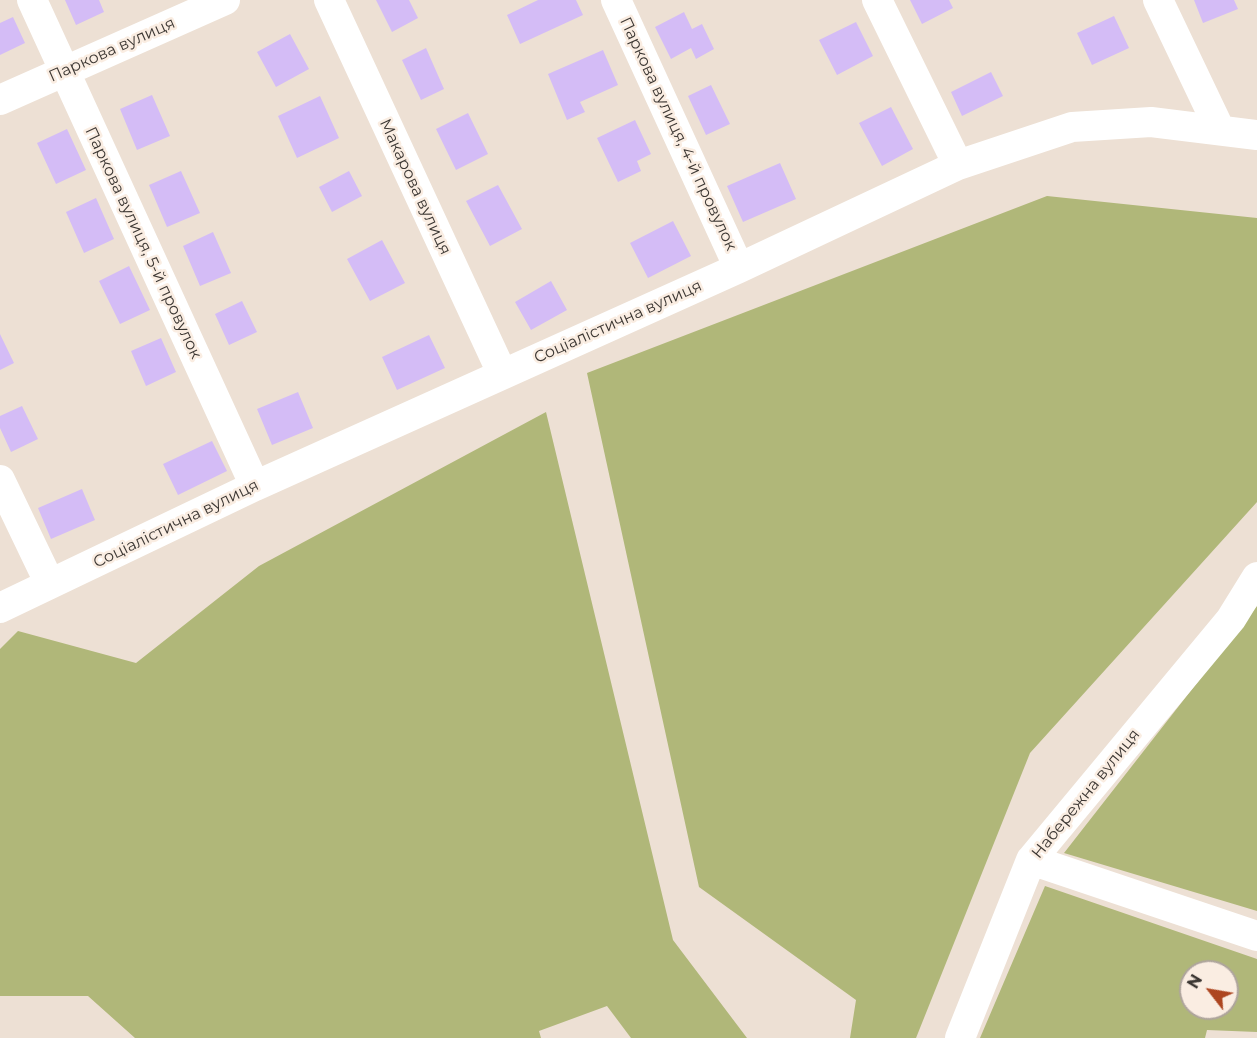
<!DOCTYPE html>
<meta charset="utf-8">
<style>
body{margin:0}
#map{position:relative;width:1257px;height:1038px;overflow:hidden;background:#ede0d4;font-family:Montserrat,sans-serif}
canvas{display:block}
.north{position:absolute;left:1179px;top:960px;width:60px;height:60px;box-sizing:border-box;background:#faede2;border:2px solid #aea49c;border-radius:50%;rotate:301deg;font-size:16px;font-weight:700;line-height:24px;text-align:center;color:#3c3733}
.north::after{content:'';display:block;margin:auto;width:21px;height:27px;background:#ad4620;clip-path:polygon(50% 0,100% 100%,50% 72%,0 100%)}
</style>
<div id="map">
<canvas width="1257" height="1038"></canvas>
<div class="north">N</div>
</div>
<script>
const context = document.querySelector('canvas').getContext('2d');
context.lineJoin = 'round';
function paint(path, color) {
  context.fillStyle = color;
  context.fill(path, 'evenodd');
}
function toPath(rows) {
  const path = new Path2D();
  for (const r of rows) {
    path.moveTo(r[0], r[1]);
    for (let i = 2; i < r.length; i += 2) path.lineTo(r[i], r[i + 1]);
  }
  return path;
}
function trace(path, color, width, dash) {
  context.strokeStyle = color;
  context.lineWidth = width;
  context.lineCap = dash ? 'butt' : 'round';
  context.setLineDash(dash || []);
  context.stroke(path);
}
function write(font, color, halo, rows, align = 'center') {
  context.font = font + ' Montserrat,sans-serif';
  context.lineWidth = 5;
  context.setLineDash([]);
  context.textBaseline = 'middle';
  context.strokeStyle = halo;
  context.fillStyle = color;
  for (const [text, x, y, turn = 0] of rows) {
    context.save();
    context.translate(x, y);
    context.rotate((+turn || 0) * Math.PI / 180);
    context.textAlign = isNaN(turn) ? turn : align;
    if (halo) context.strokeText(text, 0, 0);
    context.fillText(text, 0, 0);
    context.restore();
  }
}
paint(toPath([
 [1047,196,1257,218,1257,502,1030,753,916,1038,850,1038,856,1000,699,887,587,373],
 [546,412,673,940,747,1038,631,1038,607,1006,539,1031,541,1038,135,1038,88,996,0,996,0,649,18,631,136,663,259,566],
 [1257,606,1257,911,1064,853],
 [1045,886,1257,959,1257,1032,1207,1030,1205,1038,980,1038],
 [1191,972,1227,972,1227,1008,1191,1008]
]), '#b0b779');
paint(toPath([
 [65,0,99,0,104,12,76,25],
 [376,0,409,0,418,18,392,32],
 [538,0,576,0,583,15,520,44,507,15],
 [910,0,949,0,953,8,922,24],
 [1194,0,1234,0,1238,9,1203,23],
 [684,12,692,29,702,24,714,49,696,59,691,48,671,59,655,27],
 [1114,16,1129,48,1092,65,1077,33],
 [13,17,25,43,0,55,0,23],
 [856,22,873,56,837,75,819,40],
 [290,34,309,69,276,87,257,52],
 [426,48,444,89,421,100,402,60],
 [603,50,618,85,580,102,585,112,567,120,548,74],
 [991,72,1003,96,962,116,951,92],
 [711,85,730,124,706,135,688,96],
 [152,95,170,136,137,150,120,109],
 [320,96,339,138,297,158,278,116],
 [891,107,913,149,882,166,859,123],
 [468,113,488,154,456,170,436,129],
 [635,120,651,154,637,161,641,171,618,182,597,138],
 [67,129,86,170,56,184,37,143],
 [780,163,796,199,743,222,727,186],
 [181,171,200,213,167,227,149,185],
 [349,171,362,196,332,212,319,187],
 [498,185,522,229,490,246,466,201],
 [96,198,114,239,84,253,66,212],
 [673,221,691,256,648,278,630,243],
 [213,232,231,273,200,286,183,246],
 [382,240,405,283,370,301,347,259],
 [129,266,150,310,120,324,99,281],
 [551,281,567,310,531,330,515,302],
 [242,301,257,332,229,345,215,314],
 [0,334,14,363,0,370],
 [429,335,445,368,397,390,382,357],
 [161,338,176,372,146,386,131,351],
 [298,392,313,428,272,445,257,409],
 [22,406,38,439,11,452,0,428,0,416],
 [212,441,227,471,178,495,163,464],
 [82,489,95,520,51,539,38,508]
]), '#d4bcf6');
trace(toPath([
 [32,0,255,486],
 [329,0,502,373],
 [616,0,739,268],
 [877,0,958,165],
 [1158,0,1220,130],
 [0,100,225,0],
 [0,480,50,584],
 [0,608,255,486,739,268,958,165,1072,127,1151,122,1257,135],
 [1031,860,1257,936],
 [960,1038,1031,860,1231,619,1257,577]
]), '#fff', 30);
write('16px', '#3c3733', '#faede2', [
 ["Паркова вулиця",112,50,-24],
 ["Паркова вулиця, 4-й провулок",678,134,65],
 ["Макарова вулиця",415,187,65],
 ["Паркова вулиця, 5-й провулок",143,243,65],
 ["Соціалістична вулиця",618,322,-24],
 ["Соціалістична вулиця",176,524,-26],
 ["Набережна вулиця",1086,794,-51]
]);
</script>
